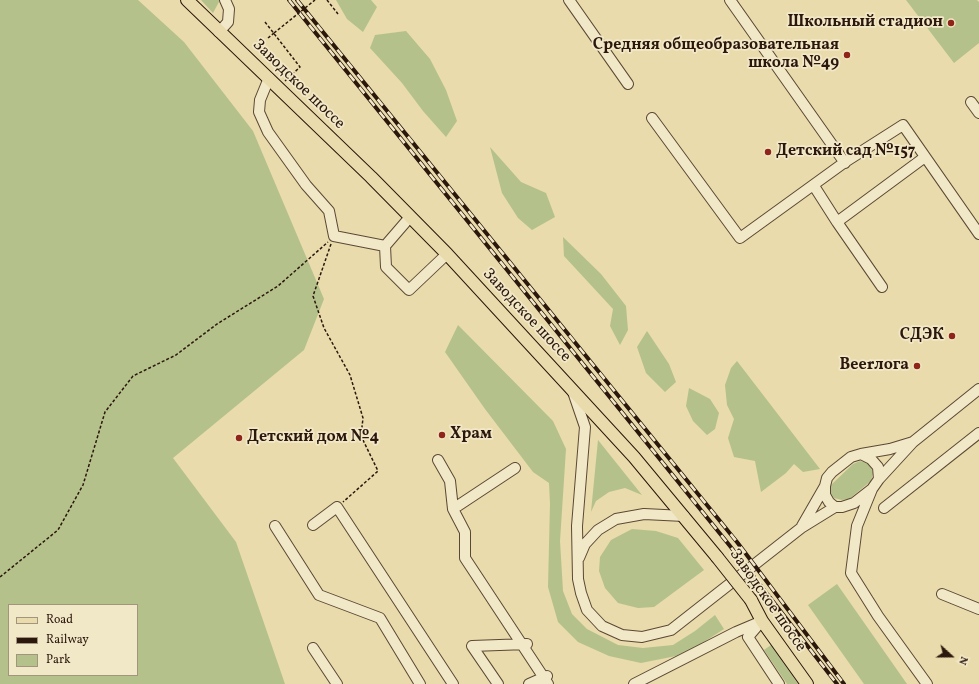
<!DOCTYPE html>
<meta charset="utf-8">
<style>
body{margin:0}
#map{position:relative;width:979px;height:684px;overflow:hidden;background:#e9dbab;font-family:Vollkorn,serif}
canvas{display:block}
.legend{position:absolute;left:8px;top:604px;width:130px;height:72px;box-sizing:border-box;background:#f1e8c8;border:1px solid #a2947d;margin:0;padding:5px 7px;list-style:none;font-size:12px;color:#2c170c}
.legend li{display:flex;align-items:center;gap:8px;height:20px}
.legend b{width:20px;border:1px solid #a2947d}
.north{position:absolute;left:931px;top:636px;width:40px;height:40px;-webkit-text-stroke:3px #f1e8c8;paint-order:stroke;rotate:111deg;font-size:11px;font-weight:700;line-height:16px;text-align:center;color:#2c170c}
.north::after{content:'';display:block;margin:auto;width:14px;height:18px;background:#2c170c;clip-path:polygon(50% 0,100% 100%,50% 72%,0 100%)}
</style>
<div id="map">
<canvas width="979" height="684"></canvas>
<ul class="legend">
<li><b style="height:5px;background:#e9dbab"></b>Road</li>
<li><b style="height:5px;background:#2c170c"></b>Railway</li>
<li><b style="height:11px;background:#b4c18b"></b>Park</li>
</ul>
<div class="north">N</div>
</div>
<script>
const context = document.querySelector('canvas').getContext('2d');
context.lineJoin = 'round';
function paint(path, color) {
  context.fillStyle = color;
  context.fill(path, 'evenodd');
}
function toPath(rows) {
  const path = new Path2D();
  for (const r of rows) {
    path.moveTo(r[0], r[1]);
    for (let i = 2; i < r.length; i += 2) path.lineTo(r[i], r[i + 1]);
  }
  return path;
}
function trace(path, color, width, dash) {
  context.strokeStyle = color;
  context.lineWidth = width;
  context.lineCap = dash ? 'butt' : 'round';
  context.setLineDash(dash || []);
  context.stroke(path);
}
function write(font, color, halo, rows, align = 'center') {
  context.font = font + ' Vollkorn,serif';
  context.lineWidth = 3.5;
  context.setLineDash([]);
  context.textBaseline = 'middle';
  context.strokeStyle = halo;
  context.fillStyle = color;
  for (const [text, x, y, turn = 0] of rows) {
    context.save();
    context.translate(x, y);
    context.rotate((+turn || 0) * Math.PI / 180);
    context.textAlign = isNaN(turn) ? turn : align;
    if (halo) context.strokeText(text, 0, 0);
    context.fillText(text, 0, 0);
    context.restore();
  }
}
paint(toPath([
 [0,0,138,0,184,42,253,131,324,299,304,350,173,458,236,542,285,684,0,684],
 [9,605,137,605,137,675,9,675],
 [201,0,220,0,213,13],
 [336,0,371,0,377,7,363,32,347,19],
 [906,0,977,0,979,2,979,43,954,63],
 [406,31,430,59,446,90,457,121,446,137,423,111,402,83,370,48,375,35],
 [490,147,521,182,546,193,555,217,532,230,518,218,502,193],
 [563,237,601,274,626,306,628,330,620,345,610,326,613,309,564,256],
 [458,325,553,421,566,449,560,541,563,591,572,614,587,629,618,645,643,648,673,645,695,631,715,615,724,629,696,647,676,656,641,663,609,656,578,642,558,622,548,587,550,504,549,483,533,472,485,409,445,352],
 [647,331,669,364,676,382,665,392,646,373,637,347],
 [737,361,820,469,803,472,794,464,786,473,761,492,755,461,734,457,728,438,734,419,727,405,725,385,731,368],
 [689,388,710,399,719,413,715,429,707,435,693,421,686,406],
 [598,440,642,495,625,488,609,492,596,501,591,512],
 [860,461,867,462,871,467,873,473,871,481,849,499,842,500,834,498,830,492,831,485,853,464],
 [632,529,656,531,678,538,704,570,654,607,638,608,618,603,605,588,599,571,600,557,611,540],
 [837,584,907,684,864,684,808,605],
 [771,645,798,684,787,684,764,650]
]), '#b4c18b');
const minor = toPath([
 [569,0,628,84],
 [730,0,845,163],
 [219,32,228,22,229,9,225,0],
 [269,78,260,100,259,112,268,132,306,185,329,211,334,236,385,246,386,267,409,290,447,254],
 [971,102,979,113],
 [652,118,740,238,845,162,903,125,979,234],
 [814,186,837,222],
 [385,246,410,217],
 [882,287,837,222,925,157],
 [573,392,585,427,577,526,578,579,581,593,587,610,602,626,622,635,642,637,671,630,801,528,835,507],
 [861,454,871,459,878,467,879,479,872,489,854,503,842,507,835,507,829,502,825,495,825,486,827,478,832,472,851,457,861,454,890,449,913,442],
 [438,460,450,481,453,509,465,532,465,558,548,684],
 [879,479,913,442,979,389],
 [872,489,857,526,851,573,878,616,927,684],
 [884,508,979,433],
 [453,509,515,468],
 [313,525,337,507,453,684],
 [275,526,319,595,380,618,420,684],
 [802,526,825,486],
 [579,558,585,544,598,530,616,519,644,514,684,516],
 [942,594,979,609],
 [759,624,748,637,779,684],
 [313,648,337,684],
 [498,684,472,646,527,644],
 [529,684,547,676],
 [634,684,736,632,762,621]
]);
const major = toPath([
 [187,0,371,177,447,254,634,457,717,557],
 [751,600,762,621,807,684]
]);
trace(minor, '#5b4834', 12);
trace(major, '#2c170c', 14);
trace(toPath([
 [327,0,338,14],
 [265,22,300,67,285,81],
 [268,38,274,33],
 [331,244,313,296,324,328,350,375,363,418,361,436,378,471,343,502],
 [0,577,58,530,83,485,105,412,133,376,176,355,217,324,278,286,328,242]
]), '#2c170c', 1.5, [3, 2]);
trace(minor, '#f1e8c8', 10);
trace(major, '#e9dbab', 12);
const rail = toPath([
 [289,0,730,546,837,684],
 [297,0,737,542,844,684]
]);
trace(rail, '#2c170c', 4);
trace(rail, '#f1e8c8', 2.5, [8]);
const majorBridge = toPath([
 [717,557,751,600]
]);
trace(majorBridge, '#2c170c', 14, []);
trace(toPath([
 [274,33,315,0]
]), '#2c170c', 1.5, [3, 2]);
trace(majorBridge, '#e9dbab', 12);
for (const [x, y, r, color] of [
 [951,23,4,"#8f2418"],
 [847,55,4,"#8f2418"],
 [768,152,4,"#8f2418"],
 [952,336,4,"#8f2418"],
 [917,366,4,"#8f2418"],
 [442,435,4,"#8f2418"],
 [239,438,4,"#8f2418"]
]) {
  const dot = new Path2D();
  dot.arc(x, y, r, 0, 2 * Math.PI);
  context.fillStyle = color;
  context.fill(dot);
  trace(dot, '#f1e8c8', 1.5);
}
write('bold 16px', '#2c170c', '#f1e8c8', [
 ["Школьный стадион",943,23],
 ["Средняя общеобразовательная",839,46],
 ["школа №49",839,64],
 ["Детский сад №157",776,152,"left"],
 ["СДЭК",944,336],
 ["Beerлога",909,366],
 ["Храм",450,435,"left"],
 ["Детский дом №4",247,438,"left"]
], 'right');
write('16px', '#2c170c', '#f1e8c8', [
 ["Заводское шоссе",298,85,44],
 ["Заводское шоссе",526,316,47],
 ["Заводское шоссе",767,601,55]
]);
</script>
